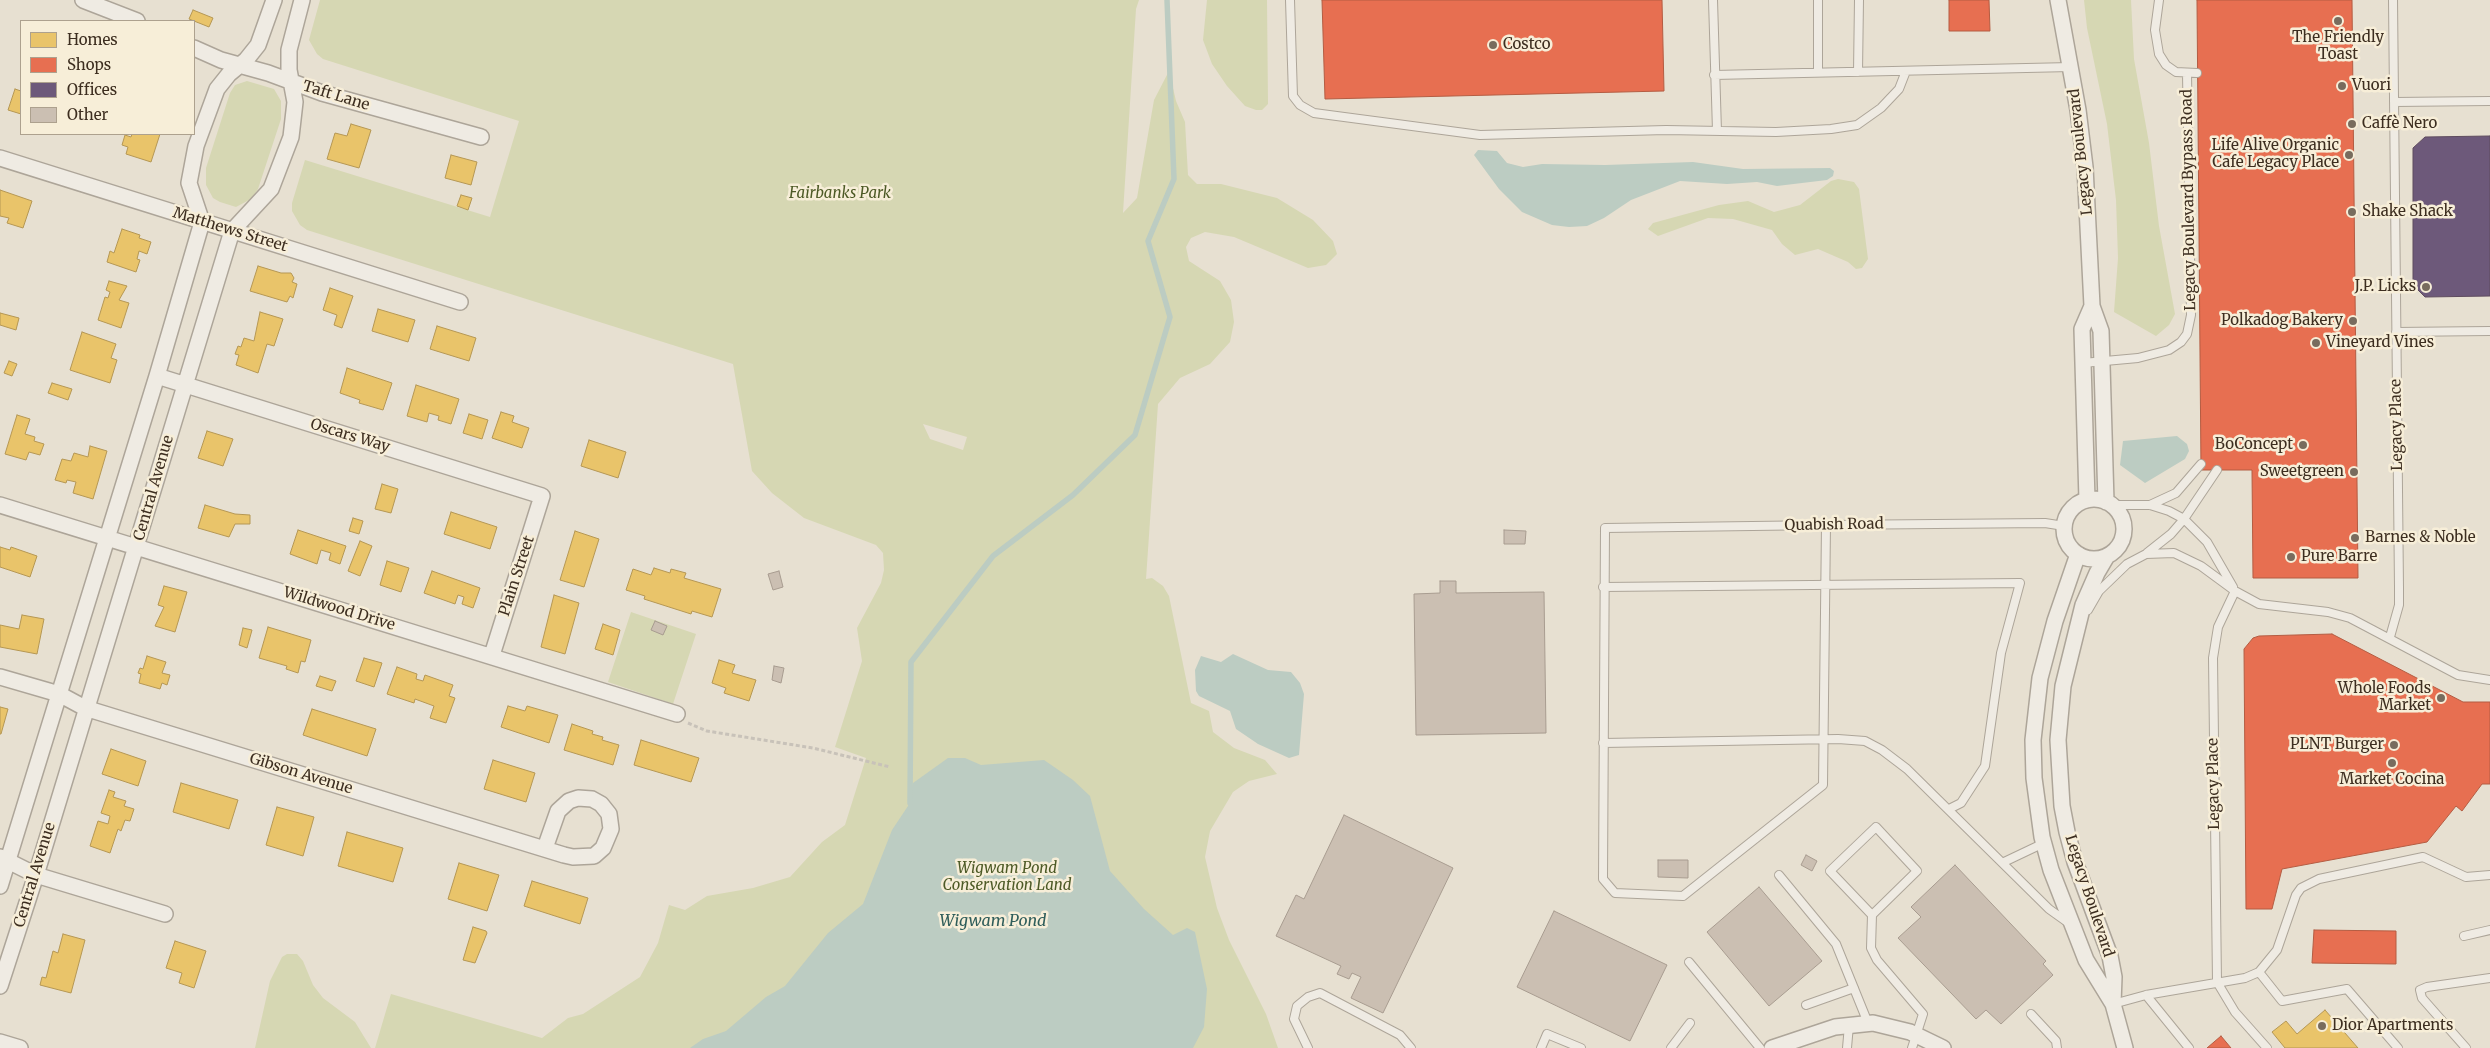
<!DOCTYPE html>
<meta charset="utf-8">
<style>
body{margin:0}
#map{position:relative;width:2490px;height:1048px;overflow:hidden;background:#e7e0d1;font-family:Merriweather,serif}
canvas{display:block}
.legend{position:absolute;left:20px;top:20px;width:175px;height:115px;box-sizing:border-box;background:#f7eed8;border:1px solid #ada18e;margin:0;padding:6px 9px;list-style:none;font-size:15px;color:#3d2e20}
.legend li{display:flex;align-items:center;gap:10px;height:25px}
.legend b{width:25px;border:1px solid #ada18e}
</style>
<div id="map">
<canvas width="2490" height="1048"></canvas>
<ul class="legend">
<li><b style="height:14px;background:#e9c46a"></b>Homes</li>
<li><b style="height:14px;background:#e76f51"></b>Shops</li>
<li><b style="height:14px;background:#6d597a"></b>Offices</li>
<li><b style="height:14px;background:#cbbfb2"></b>Other</li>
</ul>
</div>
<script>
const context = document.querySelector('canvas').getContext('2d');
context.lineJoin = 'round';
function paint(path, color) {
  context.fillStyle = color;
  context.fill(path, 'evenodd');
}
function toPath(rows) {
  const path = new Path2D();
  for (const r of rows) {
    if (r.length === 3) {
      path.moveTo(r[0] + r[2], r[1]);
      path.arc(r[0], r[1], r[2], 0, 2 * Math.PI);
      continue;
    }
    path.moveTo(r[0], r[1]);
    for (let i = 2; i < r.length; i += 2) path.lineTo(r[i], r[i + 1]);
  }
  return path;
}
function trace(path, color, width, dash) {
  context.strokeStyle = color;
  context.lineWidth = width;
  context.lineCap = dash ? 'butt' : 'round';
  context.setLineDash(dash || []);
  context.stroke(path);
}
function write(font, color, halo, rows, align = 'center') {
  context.font = font + ' Merriweather,serif';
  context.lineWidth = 5;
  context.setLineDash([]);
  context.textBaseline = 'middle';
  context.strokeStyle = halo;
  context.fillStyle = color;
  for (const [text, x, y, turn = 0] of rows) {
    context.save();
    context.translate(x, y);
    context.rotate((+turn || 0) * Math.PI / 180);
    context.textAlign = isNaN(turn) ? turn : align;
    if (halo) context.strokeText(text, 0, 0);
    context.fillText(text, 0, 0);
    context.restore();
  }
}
paint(toPath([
 [320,0,1139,0,1136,9,1123,213,1137,198,1154,100,1169,71,1176,101,1185,122,1188,175,1197,184,1221,184,1277,198,1313,220,1333,241,1337,254,1326,265,1308,268,1234,237,1205,232,1191,238,1186,247,1189,261,1220,281,1231,300,1234,322,1230,342,1210,364,1180,378,1158,404,1146,579,1152,578,1163,586,1169,596,1191,703,1209,711,1213,732,1234,748,1265,760,1277,774,1249,781,1233,792,1210,831,1205,857,1217,908,1229,940,1266,1014,1278,1048,375,1048,391,994,542,1038,568,1018,583,1014,640,977,658,943,669,905,685,910,707,896,753,888,790,877,822,842,845,825,866,758,835,747,862,661,857,628,881,583,884,570,883,553,876,545,804,518,772,493,752,471,733,364,307,230,300,225,292,211,292,203,305,160,490,217,519,121,323,59,317,54,309,40],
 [923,424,967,437,963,450,930,439],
 [1207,0,1267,0,1268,104,1262,110,1256,110,1245,106,1227,86,1212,64,1203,40],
 [2084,0,2131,0,2134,59,2149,143,2159,226,2175,314,2169,325,2156,336,2114,312,2118,258,2116,200,2107,124,2087,28],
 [247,81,274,89,281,101,281,119,258,189,251,199,236,207,220,202,213,198,206,185,206,168,230,93,235,85],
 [1838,179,1854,182,1859,189,1868,259,1862,268,1856,269,1848,262,1818,249,1795,255,1782,244,1772,230,1733,219,1708,218,1658,236,1648,229,1653,223,1719,205,1748,201,1774,212,1800,205,1831,181],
 [631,612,696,634,673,704,608,682],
 [287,954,297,954,303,961,313,985,323,998,355,1022,371,1048,255,1048,270,981,282,957]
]), '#d6d7b3');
paint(toPath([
 [1478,150,1497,151,1507,163,1523,167,1542,164,1605,165,1693,162,1743,169,1830,168,1834,171,1833,176,1827,180,1777,186,1757,182,1727,184,1680,181,1631,200,1604,218,1587,226,1569,227,1552,225,1522,212,1499,189,1474,155],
 [2177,436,2187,444,2189,451,2185,459,2145,483,2120,465,2123,441],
 [1233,654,1268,670,1291,672,1300,683,1304,694,1299,755,1289,758,1258,744,1236,729,1230,711,1199,696,1196,691,1195,670,1201,656,1221,662],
 [948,758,965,758,981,765,1044,760,1073,780,1090,796,1110,871,1144,909,1173,935,1187,928,1195,932,1207,989,1204,1027,1193,1048,690,1048,703,1039,726,1031,766,997,785,986,828,933,863,904,892,830,908,806,913,783]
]), '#bcccc2');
const homes = toPath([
 [193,10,213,18,209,27,189,19,193,10],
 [15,89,21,91,21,114,8,110,15,89],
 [351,124,371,130,359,168,327,159,335,133,347,136,351,124],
 [132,134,160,134,151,162,126,154,128,147,122,145,125,135,131,137,132,134],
 [451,155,477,162,471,185,445,178,451,155],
 [0,190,32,201,23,228,7,223,9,218,0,216,0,190],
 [461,195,472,198,468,210,457,206,461,195],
 [122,229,140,235,139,238,151,242,147,254,139,251,137,259,140,260,136,272,107,262,110,251,114,253,122,229],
 [258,266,281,273,291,273,294,278,292,282,297,284,293,298,290,296,287,302,250,291,258,266],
 [109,281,127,286,119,300,129,303,121,328,98,320,105,297,108,298,110,292,106,290,109,281],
 [330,288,353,296,342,328,334,325,337,315,323,310,330,288],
 [378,309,415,320,408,342,372,331,378,309],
 [260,312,283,319,274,346,267,344,258,373,236,365,239,355,235,354,238,346,241,347,244,338,254,341,260,312],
 [0,313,19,318,16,330,0,325,0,313],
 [437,326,476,338,469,361,430,349,437,326],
 [82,332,116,344,111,358,117,360,110,383,70,370,82,332],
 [9,361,17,364,12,376,4,373,9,361],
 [347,368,392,383,383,410,359,403,360,400,340,393,347,368],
 [52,383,72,389,68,400,48,393,52,383],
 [416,385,459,399,451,424,438,420,439,416,429,413,427,422,407,416,416,385],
 [501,412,514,416,512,422,529,428,522,448,492,438,501,412],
 [469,414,488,420,482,439,463,433,469,414],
 [17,415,30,419,25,434,35,437,34,441,44,444,40,455,29,452,26,460,5,454,17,415],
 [207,431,233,439,223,466,198,458,207,431],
 [589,440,626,452,618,478,581,466,589,440],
 [90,446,107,451,93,499,73,493,76,482,67,480,66,483,55,480,62,459,71,461,74,453,88,457,90,446],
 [382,484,398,489,391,513,375,509,382,484],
 [205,505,235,514,250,515,250,524,235,524,229,537,198,528,205,505],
 [451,512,497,527,490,549,444,534,451,512],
 [353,518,363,521,359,534,349,531,353,518],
 [298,530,346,546,340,564,329,560,331,553,321,550,317,564,290,554,298,530],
 [575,531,599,539,584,587,560,580,575,531],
 [360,541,372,546,360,576,348,571,360,541],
 [0,547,10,550,11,547,37,556,30,577,0,567,0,547],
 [387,561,409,568,401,592,380,585,387,561],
 [654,568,670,573,671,569,686,573,684,578,721,589,712,617,692,611,691,614,644,599,645,596,626,590,633,569,651,575,654,568],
 [432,571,480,588,473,608,462,604,464,597,458,595,455,604,424,593,432,571],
 [164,586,187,592,175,632,155,626,164,607,158,605,164,586],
 [554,595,579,603,565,654,541,647,554,595],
 [22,615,44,619,37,654,0,647,0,625,19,629,22,615],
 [603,624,620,630,613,655,595,649,603,624],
 [268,627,311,640,305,662,301,661,298,673,286,669,287,666,259,658,268,627],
 [243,628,252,630,247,648,239,645,243,628],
 [147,656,166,662,162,673,170,675,167,685,162,683,160,689,139,683,141,674,138,673,140,668,143,669,147,656],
 [364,658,382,663,374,687,356,681,364,658],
 [719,660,735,665,732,673,756,680,749,701,724,693,726,688,712,683,719,660],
 [397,667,417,674,416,679,423,681,425,675,453,685,449,696,455,698,446,723,430,718,434,706,415,699,414,703,387,694,397,667],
 [320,676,336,681,332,691,316,686,320,676],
 [508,706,525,711,527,706,558,715,549,743,501,727,508,706],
 [0,707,8,709,1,734,0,734,0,707],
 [312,709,376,729,367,756,303,735,312,709],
 [572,724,593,731,592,734,603,737,602,740,619,745,613,765,564,750,572,724],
 [641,740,699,758,691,782,634,765,641,740],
 [111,749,146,761,138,786,102,774,111,749],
 [493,760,535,773,526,802,484,789,493,760],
 [181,783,238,800,229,829,173,812,181,783],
 [109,790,115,792,113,797,126,801,124,806,134,809,130,821,125,820,121,831,118,829,110,853,90,846,98,821,108,824,110,816,101,813,109,790],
 [277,807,314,817,303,856,266,845,277,807],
 [347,832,403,848,393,882,338,866,347,832],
 [459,863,499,875,487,911,448,899,459,863],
 [532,881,588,898,580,924,524,906,532,881],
 [473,927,486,931,487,933,475,963,463,960,473,927],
 [63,934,85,940,71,993,40,985,42,977,46,978,53,951,58,953,63,934],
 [175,941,206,951,194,988,179,983,182,973,166,968,175,941],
 [2325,1010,2358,1048,2285,1048,2272,1032,2286,1021,2297,1034,2325,1010]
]);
paint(homes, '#e9c46a');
trace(homes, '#b59754', 1);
const shops = toPath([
 [1322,0,1662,0,1664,91,1325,99,1322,0],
 [1949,0,1989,0,1990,31,1949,31,1949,0],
 [2197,0,2352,0,2358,578,2253,578,2252,470,2201,470,2197,0],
 [2332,634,2463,702,2490,702,2490,784,2482,784,2462,811,2456,806,2427,842,2282,869,2272,909,2246,909,2244,649,2253,638,2259,636,2332,634],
 [2314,930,2396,931,2396,964,2312,963,2314,930],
 [2221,1036,2231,1048,2207,1048,2221,1036]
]);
paint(shops, '#e76f51');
trace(shops, '#b45c42', 1);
const offices = toPath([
 [2490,136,2490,296,2425,297,2413,285,2413,148,2425,137,2490,136]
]);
paint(offices, '#6d597a');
trace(offices, '#5f4c5f', 1);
trace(toPath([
 [910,803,911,662,993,556,1073,495,1135,435,1170,317,1148,241,1174,179,1167,0]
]), '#bcccc2', 5.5);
const building = toPath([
 [1504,530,1526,531,1525,544,1504,544,1504,530],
 [779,571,783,587,773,590,768,574,779,571],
 [1440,581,1456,581,1456,593,1544,592,1546,733,1416,735,1414,594,1440,593,1440,581],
 [655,621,667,626,663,635,651,630,655,621],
 [774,666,784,668,781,683,772,680,774,666],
 [1344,815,1453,868,1383,1013,1351,998,1361,977,1352,973,1349,979,1337,974,1341,966,1276,936,1296,895,1304,899,1344,815],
 [1806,855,1817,861,1812,871,1801,865,1806,855],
 [1658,860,1688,860,1688,878,1658,877,1658,860],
 [1955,865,2046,961,2043,964,2053,975,2001,1024,1986,1010,1976,1019,1898,938,1921,917,1911,907,1955,865],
 [1759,887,1822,961,1769,1006,1707,932,1759,887],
 [1554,911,1667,965,1630,1041,1517,987,1554,911]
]);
paint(building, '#cbbfb2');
trace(building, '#a89c90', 1);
const service = toPath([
 [1290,0,1293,96,1300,105,1314,113,1480,135,1666,130,1776,132,1831,129,1857,125,1881,108,1899,89,1906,71],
 [1713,0,1717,131],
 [1818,0,1818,72],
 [2159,0,2155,30,2159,54,2166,65,2176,72,2197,73],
 [1858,72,1859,0],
 [1714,75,2071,67],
 [2394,102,2490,101],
 [2396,332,2490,331],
 [2083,363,2138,358,2169,350,2181,342,2187,334,2191,315,2187,74],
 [2112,505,2150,505,2169,511,2184,519,2207,542,2233,587],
 [2150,505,2176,493,2201,464],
 [1826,525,1823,785,1683,896,1615,893,1603,879,1605,528,1826,525,2045,523,2064,526],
 [2147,553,2171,534,2184,519,2217,470],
 [1603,587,2020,583,2001,653,1985,766,1961,803,1949,809],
 [2235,591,2218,627,2213,658,2217,982,2235,1012,2267,1048],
 [2088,610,2099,591,2127,564,2146,554,2174,553,2201,566,2235,591,2259,604,2328,612,2350,618,2458,675,2490,680],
 [2390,637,2399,605,2399,588,2393,0],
 [1603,743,1838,739,1865,741,1882,750,1907,769,2049,909,2070,924],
 [2004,862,2044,843],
 [1779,875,1836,944,1868,1023],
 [1872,915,1917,871,1876,827,1830,871,1872,915,1871,948,1877,960,1923,1014,1912,1048],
 [2464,936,2490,930],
 [1689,962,1760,1048],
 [2259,972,2282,1001,2347,989,2398,1048],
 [2146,995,2189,1048],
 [2113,1004,2146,995,2245,978,2259,972,2277,950,2296,895,2301,888,2319,879,2423,857,2466,877,2490,875],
 [1806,1005,1854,988],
 [2031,1014,2056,1041,2057,1048],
 [1308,1048,1294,1019,1297,1006,1308,997,1320,993,1400,1035,1411,1048],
 [1541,1048,1547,1034,1581,1048],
 [1671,1048,1690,1023],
 [1847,1048,1849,1025],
 [2466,1048,2422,998,2420,990,2427,987,2490,978]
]);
const minor = toPath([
 [83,0,137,21],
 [2058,0,2078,110,2085,167,2092,306,2101,331,2106,502],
 [194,48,221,60,268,73,322,93,481,137],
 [0,158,460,302],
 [157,376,542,496,492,655],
 [2094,529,30],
 [2087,500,2082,329,2092,306],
 [0,505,677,714],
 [2078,554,2055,621,2040,678,2033,740,2034,778,2042,837,2051,870,2086,960,2113,1004],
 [2107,556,2097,573,2083,605,2063,686,2058,740,2062,806,2067,832,2075,862,2110,956,2114,977,2113,1004,2125,1048],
 [0,677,59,694,85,708,564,855,573,857,594,856,603,848,611,829,609,814,601,804,592,799,578,798,569,801,558,811,545,848],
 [0,857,36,875,165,914],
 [0,886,157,376,202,222,189,183,196,146,217,89,229,74,246,60,258,45,274,0],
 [0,986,36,875,232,231,271,189,291,137,295,102,289,70,289,50,302,0],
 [0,1042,20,1048],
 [1772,1048,1835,1027,1873,1023,1910,1032,1943,1048]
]);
trace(service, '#ada599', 10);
trace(minor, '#ada599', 18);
trace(toPath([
 [688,723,707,731,813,748,890,767]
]), '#c8c2b9', 3, [4, 2.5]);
trace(service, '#efebe3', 8);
trace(minor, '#efebe3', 15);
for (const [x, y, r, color] of [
 [2338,21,5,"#786c5e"],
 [1493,45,5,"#786c5e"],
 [2342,86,5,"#786c5e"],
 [2352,124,5,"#786c5e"],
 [2349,155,5,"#786c5e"],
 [2352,212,5,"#786c5e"],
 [2426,287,5,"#786c5e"],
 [2353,321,5,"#786c5e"],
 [2316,343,5,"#786c5e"],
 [2303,445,5,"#786c5e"],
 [2354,472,5,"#786c5e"],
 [2355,538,5,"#786c5e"],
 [2291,557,5,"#786c5e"],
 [2441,698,5,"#786c5e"],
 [2394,745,5,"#786c5e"],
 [2392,763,5,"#786c5e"],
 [2322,1026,5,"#786c5e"]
]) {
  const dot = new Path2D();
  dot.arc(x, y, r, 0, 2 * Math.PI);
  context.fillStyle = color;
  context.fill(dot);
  trace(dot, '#f7eed8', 2);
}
write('15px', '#3d2e20', '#f7eed8', [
 ["The Friendly",2338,38,"center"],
 ["Toast",2338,55,"center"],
 ["Costco",1503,45],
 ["Vuori",2352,86],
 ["Caffè Nero",2362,124],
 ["Life Alive Organic",2339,146,"right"],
 ["Cafe Legacy Place",2339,163,"right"],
 ["Shake Shack",2362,212],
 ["J.P. Licks",2416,287,"right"],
 ["Polkadog Bakery",2343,321,"right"],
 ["Vineyard Vines",2326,343],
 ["BoConcept",2293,445,"right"],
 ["Sweetgreen",2344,472,"right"],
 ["Barnes & Noble",2365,538],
 ["Pure Barre",2301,557],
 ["Whole Foods",2431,689,"right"],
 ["Market",2431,706,"right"],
 ["PLNT Burger",2384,745,"right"],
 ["Market Cocina",2392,780,"center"],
 ["Dior Apartments",2332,1026]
], 'left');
write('15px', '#3d2e20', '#f7eed8', [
 ["Taft Lane",336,96,17],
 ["Legacy Boulevard",2081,152,-96],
 ["Legacy Boulevard Bypass Road",2189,200,-91],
 ["Matthews Street",230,230,17],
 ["Legacy Place",2397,425,-91],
 ["Oscars Way",350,436,17],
 ["Central Avenue",154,488,-74],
 ["Quabish Road",1834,525,-1],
 ["Plain Street",517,576,-72],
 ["Wildwood Drive",339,609,17],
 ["Gibson Avenue",301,774,17],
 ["Legacy Place",2214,784,-91],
 ["Central Avenue",35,875,-73],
 ["Legacy Boulevard",2089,896,72]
]);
write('italic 15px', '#4d5a26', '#f7eed8', [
 ["Fairbanks Park",840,194],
 ["Wigwam Pond",1007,869],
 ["Conservation Land",1007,886]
]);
write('italic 16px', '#2f5d5a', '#f7eed8', [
 ["Wigwam Pond",993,921]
]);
</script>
